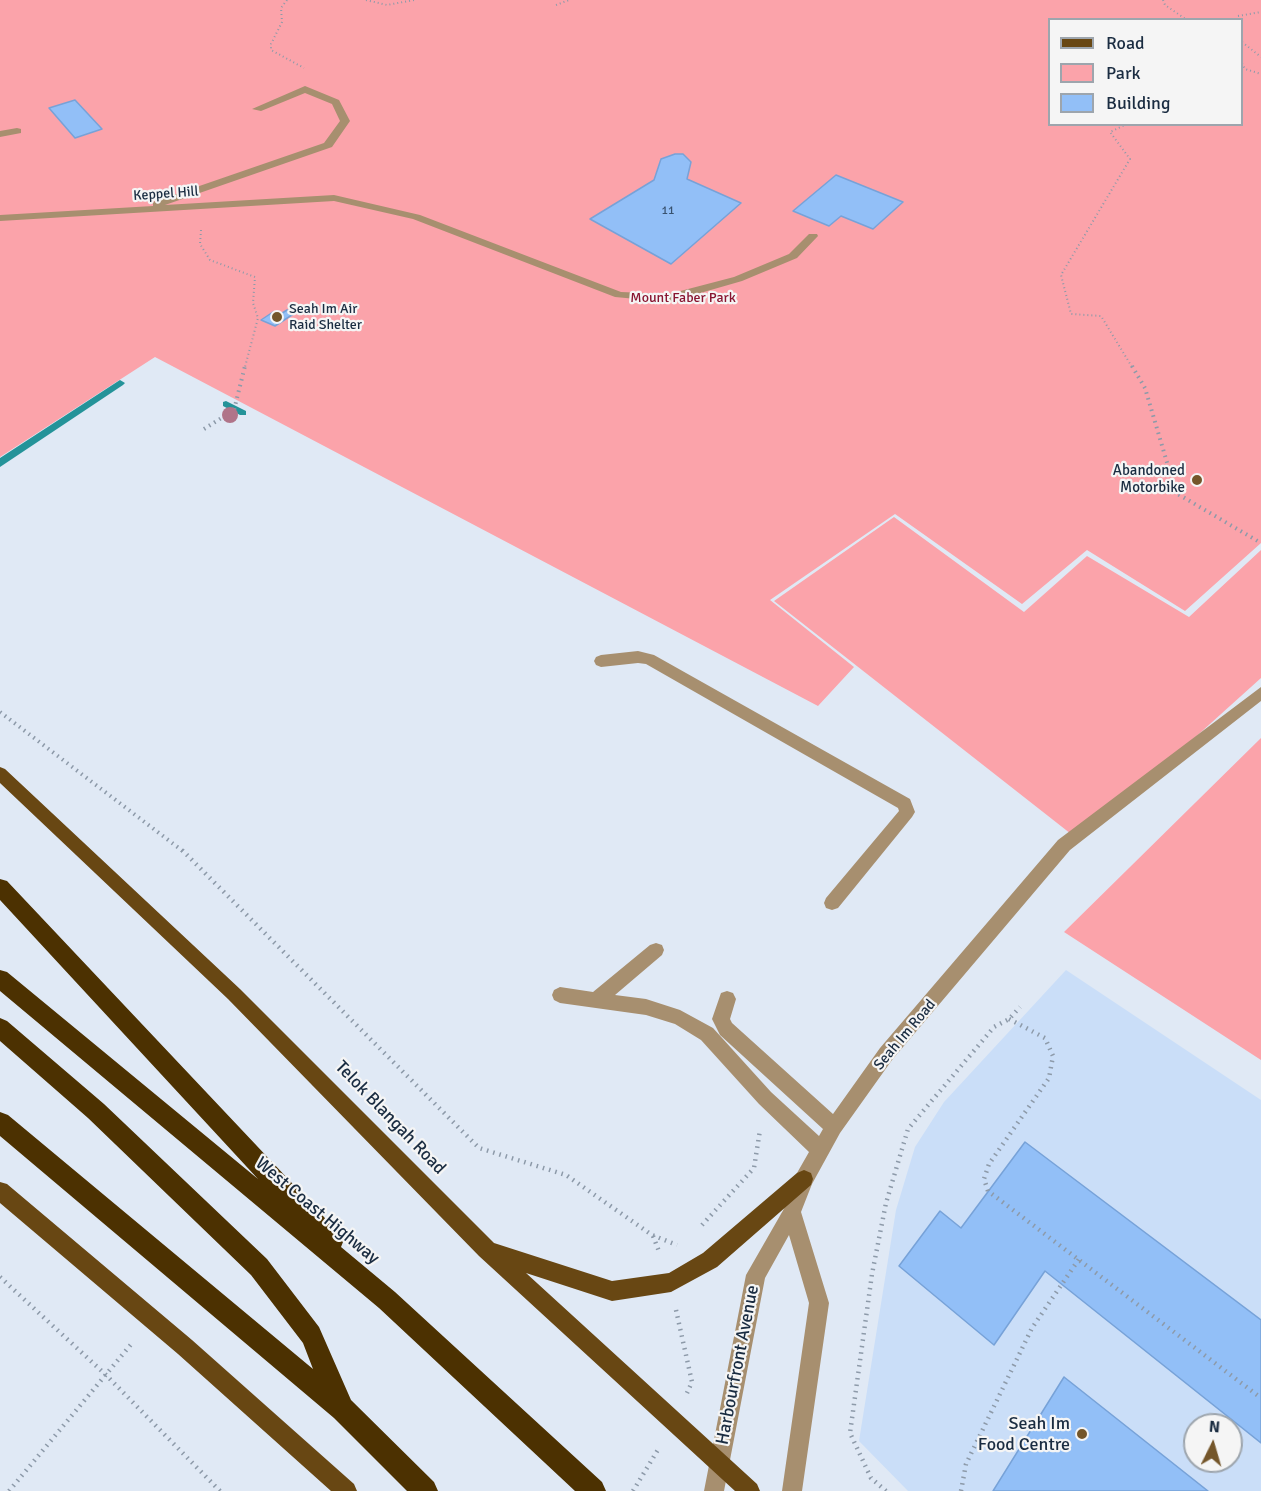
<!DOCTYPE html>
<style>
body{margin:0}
#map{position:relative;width:1261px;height:1491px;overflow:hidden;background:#e0e9f5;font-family:Signika,sans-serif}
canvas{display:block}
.legend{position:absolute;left:1048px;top:18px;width:195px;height:108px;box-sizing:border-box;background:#f5f5f5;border:2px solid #9da5ad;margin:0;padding:8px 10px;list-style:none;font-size:18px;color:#1a2c41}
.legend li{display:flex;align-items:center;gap:12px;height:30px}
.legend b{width:30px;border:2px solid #9da5ad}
.north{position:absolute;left:1183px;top:1413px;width:60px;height:60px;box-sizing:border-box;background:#f5f5f5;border:2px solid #9da5ad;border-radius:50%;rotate:5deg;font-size:16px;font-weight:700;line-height:24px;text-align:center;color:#1a2c41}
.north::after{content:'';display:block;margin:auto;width:21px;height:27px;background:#74562a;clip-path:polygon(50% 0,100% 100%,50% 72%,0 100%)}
</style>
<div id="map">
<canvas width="1261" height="1491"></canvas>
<ul class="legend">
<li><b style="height:8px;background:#684713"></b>Road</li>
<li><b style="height:16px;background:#fba3aa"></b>Park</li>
<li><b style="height:16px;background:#92bff7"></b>Building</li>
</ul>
<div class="north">N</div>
</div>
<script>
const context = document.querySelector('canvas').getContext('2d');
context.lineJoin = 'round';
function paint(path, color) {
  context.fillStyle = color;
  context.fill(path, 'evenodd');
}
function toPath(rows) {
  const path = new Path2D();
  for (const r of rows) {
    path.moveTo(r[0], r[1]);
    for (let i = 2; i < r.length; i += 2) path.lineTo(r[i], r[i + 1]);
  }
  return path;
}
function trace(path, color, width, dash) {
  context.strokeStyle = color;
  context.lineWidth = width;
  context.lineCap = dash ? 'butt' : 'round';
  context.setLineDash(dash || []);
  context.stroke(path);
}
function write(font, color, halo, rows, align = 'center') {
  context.font = font + ' Signika,sans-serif';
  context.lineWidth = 4.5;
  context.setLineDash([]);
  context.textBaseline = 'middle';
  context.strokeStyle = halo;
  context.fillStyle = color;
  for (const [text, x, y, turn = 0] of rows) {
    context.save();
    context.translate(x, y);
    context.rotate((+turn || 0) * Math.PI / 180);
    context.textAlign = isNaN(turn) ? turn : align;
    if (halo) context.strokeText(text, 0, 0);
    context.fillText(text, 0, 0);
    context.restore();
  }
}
paint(toPath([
 [1066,970,1261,1100,1261,1491,908,1491,859,1441,896,1210,915,1147,944,1102],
 [1195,1425,1231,1425,1231,1461,1195,1461]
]), '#cadef8');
paint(toPath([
 [0,0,1261,0,1261,543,1185,611,1087,550,1022,604,895,514,770,600,854,667,818,706,155,357,0,457],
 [1050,20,1242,20,1242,124,1050,124],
 [894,517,1024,612,1087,556,1189,617,1261,550,1261,678,1080,841,774,601],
 [1261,738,1261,1060,1064,932]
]), '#fba3aa');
paint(toPath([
 [120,380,125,383,123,385,0,467,0,458,120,380],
 [226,401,246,411,246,415,240,415,223,406,223,402,226,401]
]), '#249399');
const building = toPath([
 [75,100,102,129,75,138,49,108,75,100],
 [675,154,683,154,691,162,687,179,741,203,671,264,590,219,654,180,661,159,675,154],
 [836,175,903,202,873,229,841,216,829,226,793,211,836,175],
 [287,310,295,313,275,326,261,320,273,312,279,315,287,310],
 [1025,1142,1261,1320,1261,1443,1045,1271,994,1345,899,1266,940,1211,961,1228,1025,1142],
 [1064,1377,1208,1491,993,1491,1064,1377]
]);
paint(building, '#92bff7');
trace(building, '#77a2d8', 1.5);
trace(toPath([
 [287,0,281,8,282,22,271,44,271,50,304,68],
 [366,0,387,5,414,0],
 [1163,0,1165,5,1187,20],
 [556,5,569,0],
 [1238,20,1238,16,1261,12],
 [1242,42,1261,57],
 [1242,63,1245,69,1261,74],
 [1127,124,1110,132,1130,159,1061,275,1071,314,1101,316,1132,367],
 [201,230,200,244,210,260,255,277,253,303,258,318,245,367]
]), '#8d9aa9', 2, [1, 3]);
trace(toPath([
 [1132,366,1145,388,1176,493,1261,543],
 [204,429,234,410,245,366],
 [0,712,184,852]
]), '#8d9aa9', 4, [1.5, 4.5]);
trace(toPath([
 [182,850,479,1148,566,1175,652,1235,677,1245],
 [1009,1019,1045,1038,1053,1056,1049,1078,989,1164,984,1179,988,1191,1261,1398],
 [702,1225,754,1168,760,1130],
 [653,1236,660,1254],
 [0,1277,106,1375,220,1491],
 [676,1310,692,1382,687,1393],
 [9,1491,133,1342],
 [633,1491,659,1448],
 [886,1491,871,1478,850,1433,872,1274,886,1203,908,1129,994,1027,1009,1019,1020,1007],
 [961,1491,966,1464,1032,1328,1079,1259]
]), '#8d9aa9', 4.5, [1.5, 5]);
paint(toPath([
 [305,86,339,100,350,121,332,147,165,205,334,195,420,215,621,292,669,294,734,277,789,254,809,234,817,234,818,236,797,258,742,281,669,302,615,297,413,219,334,201,0,221,0,215,153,206,153,202,324,143,340,121,332,104,305,93,261,111,252,109,305,86],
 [17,128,21,129,21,133,0,137,0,131,17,128],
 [638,651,654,655,910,799,915,812,912,817,838,908,832,910,826,908,824,903,826,898,899,811,898,808,646,664,638,663,601,667,596,665,594,661,596,657,601,655,638,651],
 [1261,687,1261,701,1070,850,892,1060,840,1133,812,1184,801,1212,829,1303,802,1491,782,1491,809,1303,789,1235,765,1278,724,1491,704,1491,746,1275,785,1207,797,1173,809,1152,759,1104,701,1040,675,1024,646,1015,560,1003,554,1000,552,995,554,990,560,987,593,992,650,945,656,943,662,945,664,950,662,955,615,995,646,999,680,1010,713,1028,771,1092,819,1136,823,1129,720,1035,712,1019,721,993,727,991,733,993,736,999,730,1019,732,1023,833,1114,880,1048,1058,840,1261,687]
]), '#a78f6f');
paint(toPath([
 [0,767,5,769,240,989,494,1243,612,1281,669,1273,703,1253,797,1173,804,1170,811,1173,813,1179,811,1185,717,1267,671,1292,612,1301,526,1273,757,1484,760,1491,735,1491,479,1256,228,999,0,783,0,767],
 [0,1182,7,1184,192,1340,354,1484,357,1491,331,1491,178,1354,0,1203,0,1182]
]), '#684713');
paint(toPath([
 [0,879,7,881,340,1234,343,1242,341,1247,395,1292,602,1482,606,1491,575,1491,379,1308,0,991,0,970,7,972,258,1179,0,900,0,879],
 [0,1018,7,1021,104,1104,267,1259,319,1327,351,1400,434,1482,438,1491,407,1491,334,1418,0,1136,0,1112,8,1115,313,1369,303,1343,251,1275,88,1118,0,1041,0,1018]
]), '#4c3101');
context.fillStyle = '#b07489';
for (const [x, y] of [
 [230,415]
]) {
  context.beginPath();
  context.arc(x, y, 8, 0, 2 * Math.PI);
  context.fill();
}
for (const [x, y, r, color] of [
 [277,317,6,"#74562a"],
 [1197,480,6,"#74562a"],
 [1082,1434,6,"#74562a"]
]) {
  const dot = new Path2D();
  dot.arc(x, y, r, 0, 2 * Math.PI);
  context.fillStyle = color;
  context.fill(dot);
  trace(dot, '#f5f5f5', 2);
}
write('12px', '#38516e', null, [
 ["11",668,211]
]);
write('14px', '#1a2c41', '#f5f5f5', [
 ["Keppel Hill",166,194,-4]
]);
write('14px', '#881531', '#f5f5f5', [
 ["Mount Faber Park",683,298]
]);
write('14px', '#1a2c41', '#f5f5f5', [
 ["Seah Im Air",289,309],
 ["Raid Shelter",289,325]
], 'left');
write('15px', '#1a2c41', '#f5f5f5', [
 ["Abandoned",1185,471],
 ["Motorbike",1185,488]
], 'right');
write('15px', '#1a2c41', '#f5f5f5', [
 ["Seah Im Road",905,1035,-50]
]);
write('18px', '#1a2c41', '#f5f5f5', [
 ["Telok Blangah Road",390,1118,46],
 ["West Coast Highway",317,1211,40],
 ["Harbourfront Avenue",738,1365,-79]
]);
write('18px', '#1a2c41', '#f5f5f5', [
 ["Seah Im",1070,1424],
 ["Food Centre",1070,1445]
], 'right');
</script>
